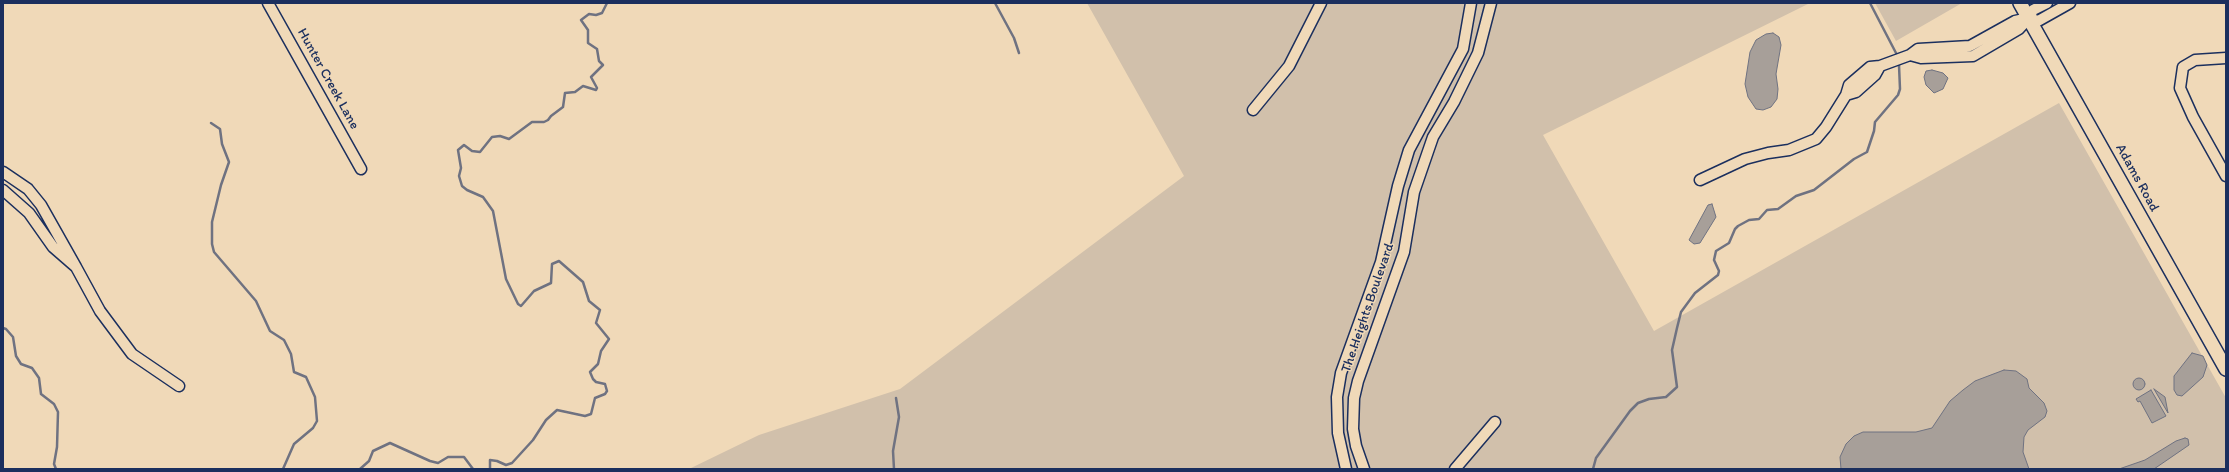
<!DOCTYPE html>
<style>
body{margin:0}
#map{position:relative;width:2229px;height:472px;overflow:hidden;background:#f0d9b8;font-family:Itim,sans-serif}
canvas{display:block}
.frame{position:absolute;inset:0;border:4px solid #1b2f5e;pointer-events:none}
</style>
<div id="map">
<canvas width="2229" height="472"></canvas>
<div class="frame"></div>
</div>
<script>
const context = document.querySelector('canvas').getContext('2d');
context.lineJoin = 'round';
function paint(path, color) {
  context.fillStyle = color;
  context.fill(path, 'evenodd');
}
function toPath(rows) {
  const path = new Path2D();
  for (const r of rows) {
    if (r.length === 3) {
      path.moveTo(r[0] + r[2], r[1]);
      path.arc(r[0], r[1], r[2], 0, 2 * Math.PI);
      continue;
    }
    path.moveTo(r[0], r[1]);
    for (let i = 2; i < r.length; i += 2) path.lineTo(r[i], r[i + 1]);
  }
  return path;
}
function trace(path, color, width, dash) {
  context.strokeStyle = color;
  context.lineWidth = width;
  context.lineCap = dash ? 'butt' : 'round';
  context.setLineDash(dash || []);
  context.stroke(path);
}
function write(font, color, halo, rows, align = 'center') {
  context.font = font + ' Itim,sans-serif';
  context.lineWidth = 3;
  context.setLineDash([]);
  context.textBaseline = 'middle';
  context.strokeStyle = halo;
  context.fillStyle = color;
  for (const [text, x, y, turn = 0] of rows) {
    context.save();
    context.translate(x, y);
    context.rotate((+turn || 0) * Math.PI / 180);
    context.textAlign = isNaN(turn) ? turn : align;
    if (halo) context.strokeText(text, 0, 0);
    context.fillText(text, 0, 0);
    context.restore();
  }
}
paint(toPath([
 [1087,3,1810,3,1543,135,1654,331,2059,103,2226,398,2226,469,689,469,759,435,900,389,1184,176],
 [1875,3,1962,3,1896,41]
]), '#d1c0ab');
const water = toPath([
 [1773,33,1779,37,1781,45,1776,74,1778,89,1777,99,1771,107,1763,110,1756,109,1748,97,1745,84,1750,52,1756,40,1766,34,1773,33],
 [1932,70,1943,73,1948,78,1943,89,1934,93,1926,85,1924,77,1926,71,1932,70],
 [1712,204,1716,217,1700,243,1694,244,1689,240,1708,205,1712,204],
 [2192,353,2203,356,2207,365,2203,377,2182,396,2177,395,2174,390,2174,376,2192,353],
 [2004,370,2016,371,2027,379,2029,388,2044,403,2047,411,2045,417,2028,430,2024,437,2023,452,2029,469,1841,469,1840,457,1846,444,1854,436,1863,432,1916,432,1932,428,1950,401,1963,390,1975,381,2004,370],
 [2139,384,6],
 [2154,389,2165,397,2168,413,2154,389],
 [2151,390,2166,416,2152,423,2140,401,2138,402,2136,399,2151,390],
 [2185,438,2188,439,2189,445,2154,469,2119,469,2145,460,2176,441,2185,438]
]);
paint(water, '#a79f99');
trace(water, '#6f7281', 1);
trace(toPath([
 [995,3,1014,38,1019,53],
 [1870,3,1896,53],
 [211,123,220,129,222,144,229,162,221,185,212,222,212,244,214,252,256,301,270,331,284,340,291,354,294,372,306,377,315,397,317,421,313,428,294,444,283,469],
 [3,328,6,329,13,337,16,356,21,364,32,368,39,378,41,394,54,404,58,412,57,447,54,464,56,469],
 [360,469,369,461,373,451,390,443,430,461,438,463,448,457,464,457,473,469],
 [490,469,490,460,497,461,506,465,512,463,533,440,546,420,557,410,585,416,591,414,595,398,605,394,607,391,605,384,596,382,593,379,590,372,598,364,601,351,609,339,596,323,600,310,589,301,583,282,559,261,552,264,551,283,534,291,521,306,518,304,506,279,493,211,483,197,467,190,462,186,459,176,461,168,458,150,464,145,472,151,480,152,492,137,500,136,509,139,532,122,544,122,548,120,551,116,563,107,565,93,575,92,583,86,596,90,597,88,591,77,603,65,599,61,597,49,588,43,588,30,581,20,589,14,596,15,602,13,607,3],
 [894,469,893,451,899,417,896,398],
 [1593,469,1596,458,1630,411,1638,403,1649,399,1666,397,1677,387,1672,350,1677,328,1681,312,1695,293,1718,275,1719,271,1714,260,1716,251,1729,243,1735,229,1738,226,1749,220,1759,219,1767,210,1778,209,1796,196,1814,190,1854,159,1867,152,1874,131,1875,122,1898,95,1900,89,1899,65]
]), '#6f7281', 2.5);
const minor = toPath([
 [268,3,361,169],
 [2029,18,2015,21,1970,46,1918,49,1910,55,1921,58,1973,56,2019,29,2029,18,2033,10,2047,3],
 [2029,18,2038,21,2070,3],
 [2226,58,2195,60,2183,67,2180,88,2193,117,2226,176],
 [1880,66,1910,55],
 [1253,110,1289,66,1321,3],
 [3,172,28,189,41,205,76,267,53,247,29,213,3,190],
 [1700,180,1745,159,1768,153,1789,150,1816,139,1826,127,1846,95,1849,85,1870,67,1880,66,1875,75,1856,92,1846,95],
 [76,267,100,311,132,354,179,386],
 [1346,469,1338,433,1337,397,1341,373,1381,262,1398,186,1409,150,1463,49,1471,3],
 [1364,469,1356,446,1353,429,1354,398,1358,381,1404,252,1414,192,1433,137,1454,102,1478,53,1491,3],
 [1455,469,1495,422]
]);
const major = toPath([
 [2020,3,2226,369]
]);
trace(minor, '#1b2f5e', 13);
trace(major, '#1b2f5e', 16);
trace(minor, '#f0d9b8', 10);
trace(major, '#f0d9b8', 13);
write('14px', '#1b2f5e', '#f0d9b8', [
 ["Hunter Creek Lane",328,79,61],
 ["Adams Road",2137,178,61],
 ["The Heights Boulevard",1368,308,-71]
]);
</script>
